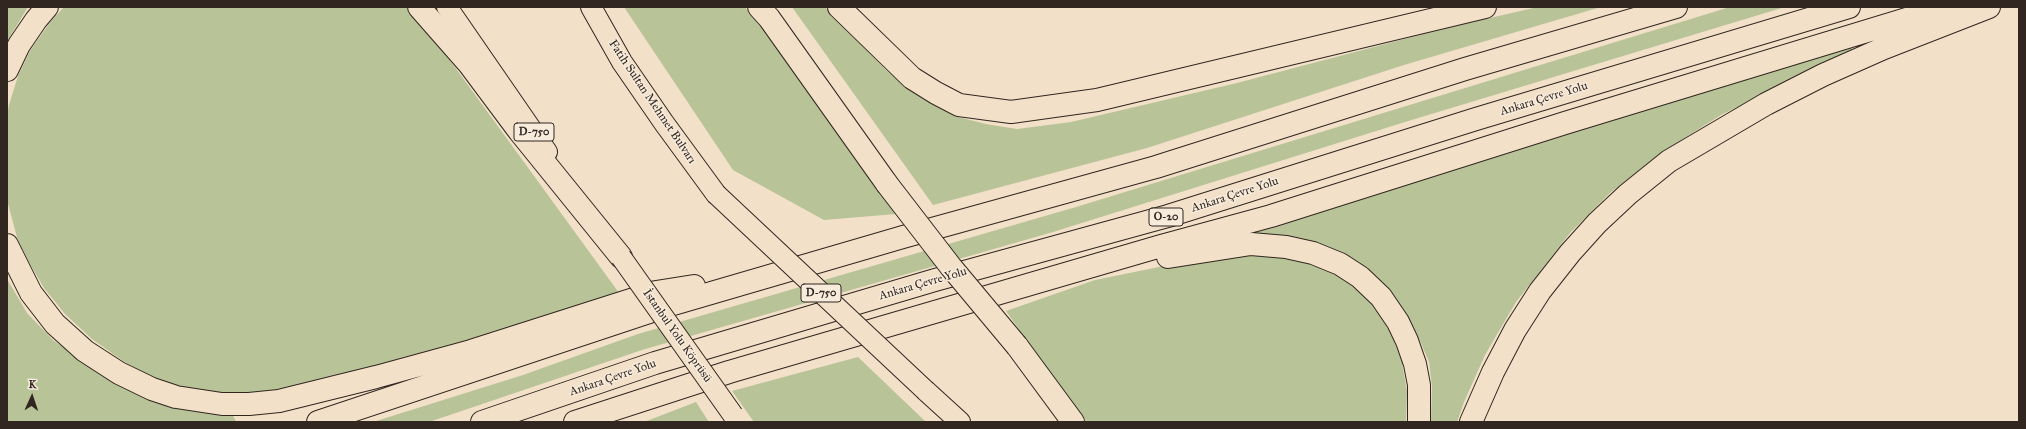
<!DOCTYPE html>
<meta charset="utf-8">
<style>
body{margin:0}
#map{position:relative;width:2026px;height:429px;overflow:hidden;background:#f2e0c8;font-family:"IM FELL Great Primer",serif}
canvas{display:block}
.frame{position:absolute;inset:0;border:8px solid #312620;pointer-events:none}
.north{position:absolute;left:12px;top:377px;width:40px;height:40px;-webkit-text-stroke:3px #f7ebdb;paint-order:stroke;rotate:3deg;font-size:11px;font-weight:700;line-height:16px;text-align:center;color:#312620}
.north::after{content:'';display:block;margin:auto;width:14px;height:18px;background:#312620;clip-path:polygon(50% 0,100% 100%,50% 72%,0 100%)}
</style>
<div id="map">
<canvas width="2026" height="429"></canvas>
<div class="frame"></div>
<div class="north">K</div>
</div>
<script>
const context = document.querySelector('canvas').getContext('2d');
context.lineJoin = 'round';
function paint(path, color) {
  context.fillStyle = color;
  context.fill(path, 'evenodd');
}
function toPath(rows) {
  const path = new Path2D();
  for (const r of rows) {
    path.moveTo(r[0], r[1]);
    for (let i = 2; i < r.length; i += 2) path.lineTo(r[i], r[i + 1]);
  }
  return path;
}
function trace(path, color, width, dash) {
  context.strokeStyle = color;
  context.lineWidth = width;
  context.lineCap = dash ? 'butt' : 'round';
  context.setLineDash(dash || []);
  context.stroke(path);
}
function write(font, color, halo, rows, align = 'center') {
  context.font = font + ' "IM FELL Great Primer",serif';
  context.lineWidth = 3;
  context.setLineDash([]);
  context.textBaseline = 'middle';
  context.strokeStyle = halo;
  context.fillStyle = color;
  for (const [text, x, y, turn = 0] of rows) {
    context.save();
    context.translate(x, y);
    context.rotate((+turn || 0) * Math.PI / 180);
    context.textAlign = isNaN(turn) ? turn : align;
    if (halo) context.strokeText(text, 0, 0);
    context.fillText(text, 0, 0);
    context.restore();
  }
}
paint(toPath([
 [7,7,28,7,7,41],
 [64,7,408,7,449,59,622,297,395,364,286,390,241,395,187,391,151,377,123,361,92,339,65,314,44,288,30,264,18,241,7,200,7,115,9,105,18,76,30,51,51,21],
 [624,7,745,7,800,76,896,214,824,220,733,170],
 [792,7,825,7,887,71,923,99,954,116,986,124,1017,129,1071,122,1237,83,1450,27,1538,7,1601,7,1404,65,1147,148,933,205],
 [1730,7,1785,7,1405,122,1053,232,642,350,429,422,373,422,523,375,638,334,1076,207],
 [1851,44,1853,55,1814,70,1721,115,1662,152,1610,193,1570,233,1516,302,1485,355,1464,402,1457,422,1431,422,1432,386,1429,362,1421,343,1411,323,1391,295,1372,274,1352,258,1329,248,1303,239,1252,233,1296,215],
 [1288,253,1345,277,1376,306,1392,335,1402,363,1407,391,1406,422,1084,422,1006,311,1095,280,1159,267,1227,255],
 [7,279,27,313,53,340,111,381,148,398,190,411,233,415,236,422,7,422],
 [858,357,926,422,754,422,732,391],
 [696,402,709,422,644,422]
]), '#b8c398');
const trunk = toPath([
 [447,7,547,152],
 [591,7,622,62,664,123,716,194],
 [926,391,960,422]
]);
const motorway = toPath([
 [419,7,469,64,519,131,621,257],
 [759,7,769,18,887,184],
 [839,7,912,78,936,93,959,105,1011,112,1097,100,1485,7],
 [7,70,19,45,36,20,47,7],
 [7,245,31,293,55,324,85,351,119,373,152,389,176,397,222,404,249,404,279,401,376,377,471,351,656,292,694,286],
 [1168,257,1251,244,1286,247,1313,253,1340,264,1360,277,1381,297,1398,322,1407,341,1415,364,1419,385,1419,422],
 [1017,346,1073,422],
 [318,422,670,305,903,237,1156,167,1465,69,1676,7],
 [482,422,655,363,935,280,1168,216,1476,119,1849,7],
 [575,422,729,372,1161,246,1271,216,1565,123,1946,7],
 [1471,422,1493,372,1515,330,1540,291,1570,253,1597,223,1628,194,1669,161,1766,104,1823,75,1884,48,1989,7]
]);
trace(trunk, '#312620', 22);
trace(motorway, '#312620', 24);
trace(trunk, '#f2e0c8', 20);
trace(motorway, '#f2e0c8', 22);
const trunkBridge = toPath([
 [716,194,926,391],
 [621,257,733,415]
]);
const motorwayBridge = toPath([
 [887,184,951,267,1017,346]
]);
trace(trunkBridge, '#312620', 22, []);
trace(motorwayBridge, '#312620', 24, []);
trace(trunkBridge, '#f2e0c8', 20);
trace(motorwayBridge, '#f2e0c8', 22);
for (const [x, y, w] of [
 [534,132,40],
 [1166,217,34],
 [821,293,40]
]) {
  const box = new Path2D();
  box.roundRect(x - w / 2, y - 9, w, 18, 3);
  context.fillStyle = '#f7ebdb';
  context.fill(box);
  trace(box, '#312620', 1);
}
write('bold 11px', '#312620', null, [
 ["D-750",534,132],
 ["O-20",1166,217],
 ["D-750",821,293]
]);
write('12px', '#312620', '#f7ebdb', [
 ["Ankara Çevre Yolu",1544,99,-17],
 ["Fatih Sultan Mehmet Bulvarı",652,102,56],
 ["Ankara Çevre Yolu",1235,195,-18],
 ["Ankara Çevre Yolu",923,284,-16],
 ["İstanbul Yolu Köprüsü",677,336,55],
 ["Ankara Çevre Yolu",613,378,-19]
]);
</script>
